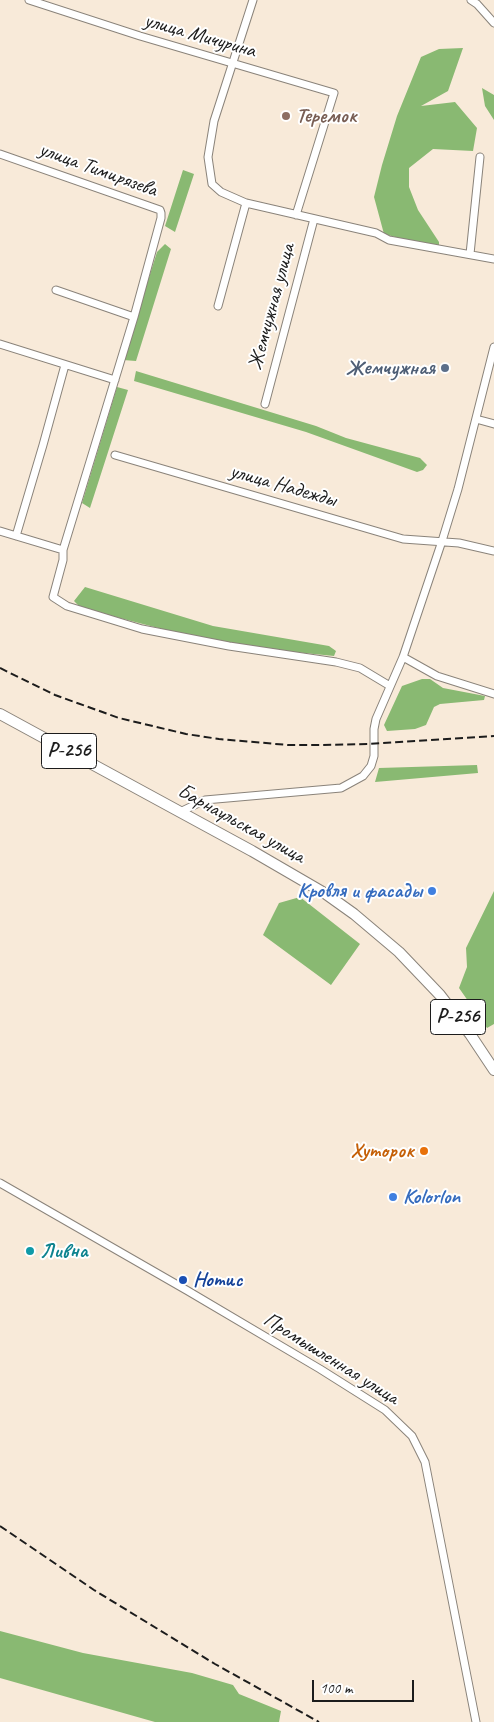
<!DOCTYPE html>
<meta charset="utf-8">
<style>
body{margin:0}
#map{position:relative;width:494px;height:1722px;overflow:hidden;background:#f8ead9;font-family:Caveat,sans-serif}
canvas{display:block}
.scale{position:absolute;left:312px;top:1680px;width:102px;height:22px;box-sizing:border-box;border:2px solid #1c1c1c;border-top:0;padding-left:6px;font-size:15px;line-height:18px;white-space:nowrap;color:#1c1c1c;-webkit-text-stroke:4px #fff;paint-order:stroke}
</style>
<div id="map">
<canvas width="494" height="1722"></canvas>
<div class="scale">100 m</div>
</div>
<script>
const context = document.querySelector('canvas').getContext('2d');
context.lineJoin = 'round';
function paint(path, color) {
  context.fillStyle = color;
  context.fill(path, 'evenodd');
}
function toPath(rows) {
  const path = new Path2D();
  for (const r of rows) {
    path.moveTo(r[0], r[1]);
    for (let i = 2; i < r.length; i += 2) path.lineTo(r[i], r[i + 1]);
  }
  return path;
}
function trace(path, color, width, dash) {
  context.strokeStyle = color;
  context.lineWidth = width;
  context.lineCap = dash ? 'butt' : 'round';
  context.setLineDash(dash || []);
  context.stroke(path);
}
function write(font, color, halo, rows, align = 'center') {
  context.font = font + ' Caveat,sans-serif';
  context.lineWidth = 4;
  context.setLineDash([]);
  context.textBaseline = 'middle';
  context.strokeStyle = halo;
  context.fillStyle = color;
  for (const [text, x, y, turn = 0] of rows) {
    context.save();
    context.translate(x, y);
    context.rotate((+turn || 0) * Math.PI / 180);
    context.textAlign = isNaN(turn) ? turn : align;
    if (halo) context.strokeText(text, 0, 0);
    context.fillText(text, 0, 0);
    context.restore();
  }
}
paint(toPath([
 [463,48,448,91,421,106,455,102,477,128,473,151,433,149,409,168,409,187,418,210,439,242,439,246,421,244,384,234,374,197,382,165,397,116,421,57,439,49],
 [482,88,494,95,494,120,485,106],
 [183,170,194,174,175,232,165,226],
 [165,244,171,249,136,361,123,360,157,252],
 [136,371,316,426,346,438,420,458,427,465,423,470,417,472,306,432,134,381],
 [117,387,128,390,90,508,82,503],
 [85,587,213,626,329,646,336,651,334,656,224,645,81,608,74,601],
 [422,679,430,679,443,688,485,696,484,700,440,704,434,707,426,725,415,729,387,731,384,725,402,686],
 [477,765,478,773,375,782,379,768],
 [494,891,494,1024,487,1028,459,988,467,967,466,948],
 [300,897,360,944,331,985,263,935,279,903],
 [0,1631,83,1653,192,1673,233,1685,239,1694,281,1711,279,1722,155,1722,0,1678]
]), '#89b972');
const minor = toPath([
 [29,0,140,36,334,93,296,215],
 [253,0,214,121,208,157,212,184,221,192,246,203,376,233,389,240,494,259],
 [471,0,477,4,494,23],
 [0,154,160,210,161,213,161,218,134,317,63,550,63,560,53,597,67,606,142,629,229,646,336,662,360,668,390,686],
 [470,254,480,157],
 [56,290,134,317],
 [218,306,246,203],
 [0,344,115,380],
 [265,404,314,219],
 [476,419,494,424],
 [115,455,403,539,459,543,494,551],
 [0,531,63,550],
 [16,536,43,445,65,365],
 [403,657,437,676,494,694],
 [180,812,205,800,341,788,363,776,371,766,374,756,374,729,376,719,403,657,442,541,458,489,494,347],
 [0,1183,188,1291,320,1369,385,1410,412,1436,425,1462,476,1722]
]);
const highway = toPath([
 [0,714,252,851,326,894,354,914,399,952,440,995,470,1034,494,1070]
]);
trace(minor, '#8a837a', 9);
trace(highway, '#8a837a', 12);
trace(minor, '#fff', 7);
trace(highway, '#fff', 10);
trace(toPath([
 [0,668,55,695,119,718,186,734,219,739,288,745,322,745,368,744,494,736],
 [0,1526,94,1590,215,1664,319,1722]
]), '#1c1c1c', 2, [8, 4]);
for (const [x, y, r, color] of [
 [286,116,5,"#8d6e63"],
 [445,368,5,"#5c6f8a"],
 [432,891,5,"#3f7fe0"],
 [424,1151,5,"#e8710a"],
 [393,1197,5,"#3f7fe0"],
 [30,1251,5,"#0f9aa8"],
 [183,1280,5,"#1a4fb4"]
]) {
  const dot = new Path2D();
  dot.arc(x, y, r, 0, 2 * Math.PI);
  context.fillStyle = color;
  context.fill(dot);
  trace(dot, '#fff', 2);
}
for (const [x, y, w] of [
 [69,751,55],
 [458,1017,55]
]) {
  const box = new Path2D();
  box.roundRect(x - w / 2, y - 17.5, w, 35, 4);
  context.fillStyle = '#fff';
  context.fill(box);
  trace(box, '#1c1c1c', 1);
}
write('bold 20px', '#1c1c1c', null, [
 ["Р-256",69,751],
 ["Р-256",458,1017]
]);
write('21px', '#1c1c1c', '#fff', [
 ["улица Мичурина",200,36,16],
 ["улица Тимирязева",98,170,20],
 ["Жемчужная улица",272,307,-75],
 ["улица Надежды",283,486,16],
 ["Барнаульская улица",241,824,29],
 ["Промышленная улица",331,1359,32]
]);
write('bold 21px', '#785e54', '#fff', [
 ["Теремок",296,116]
], 'left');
write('bold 21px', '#4e5e75', '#fff', [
 ["Жемчужная",435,368]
], 'right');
write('bold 21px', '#366cbe', '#fff', [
 ["Кровля и фасады",422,891],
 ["Kolorlon",403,1197,"left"]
], 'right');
write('bold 21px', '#c56008', '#fff', [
 ["Хуторок",414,1151]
], 'right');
write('bold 21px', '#0d838f', '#fff', [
 ["Ливна",40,1251]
], 'left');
write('bold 21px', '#164399', '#fff', [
 ["Нотис",193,1280]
], 'left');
</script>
